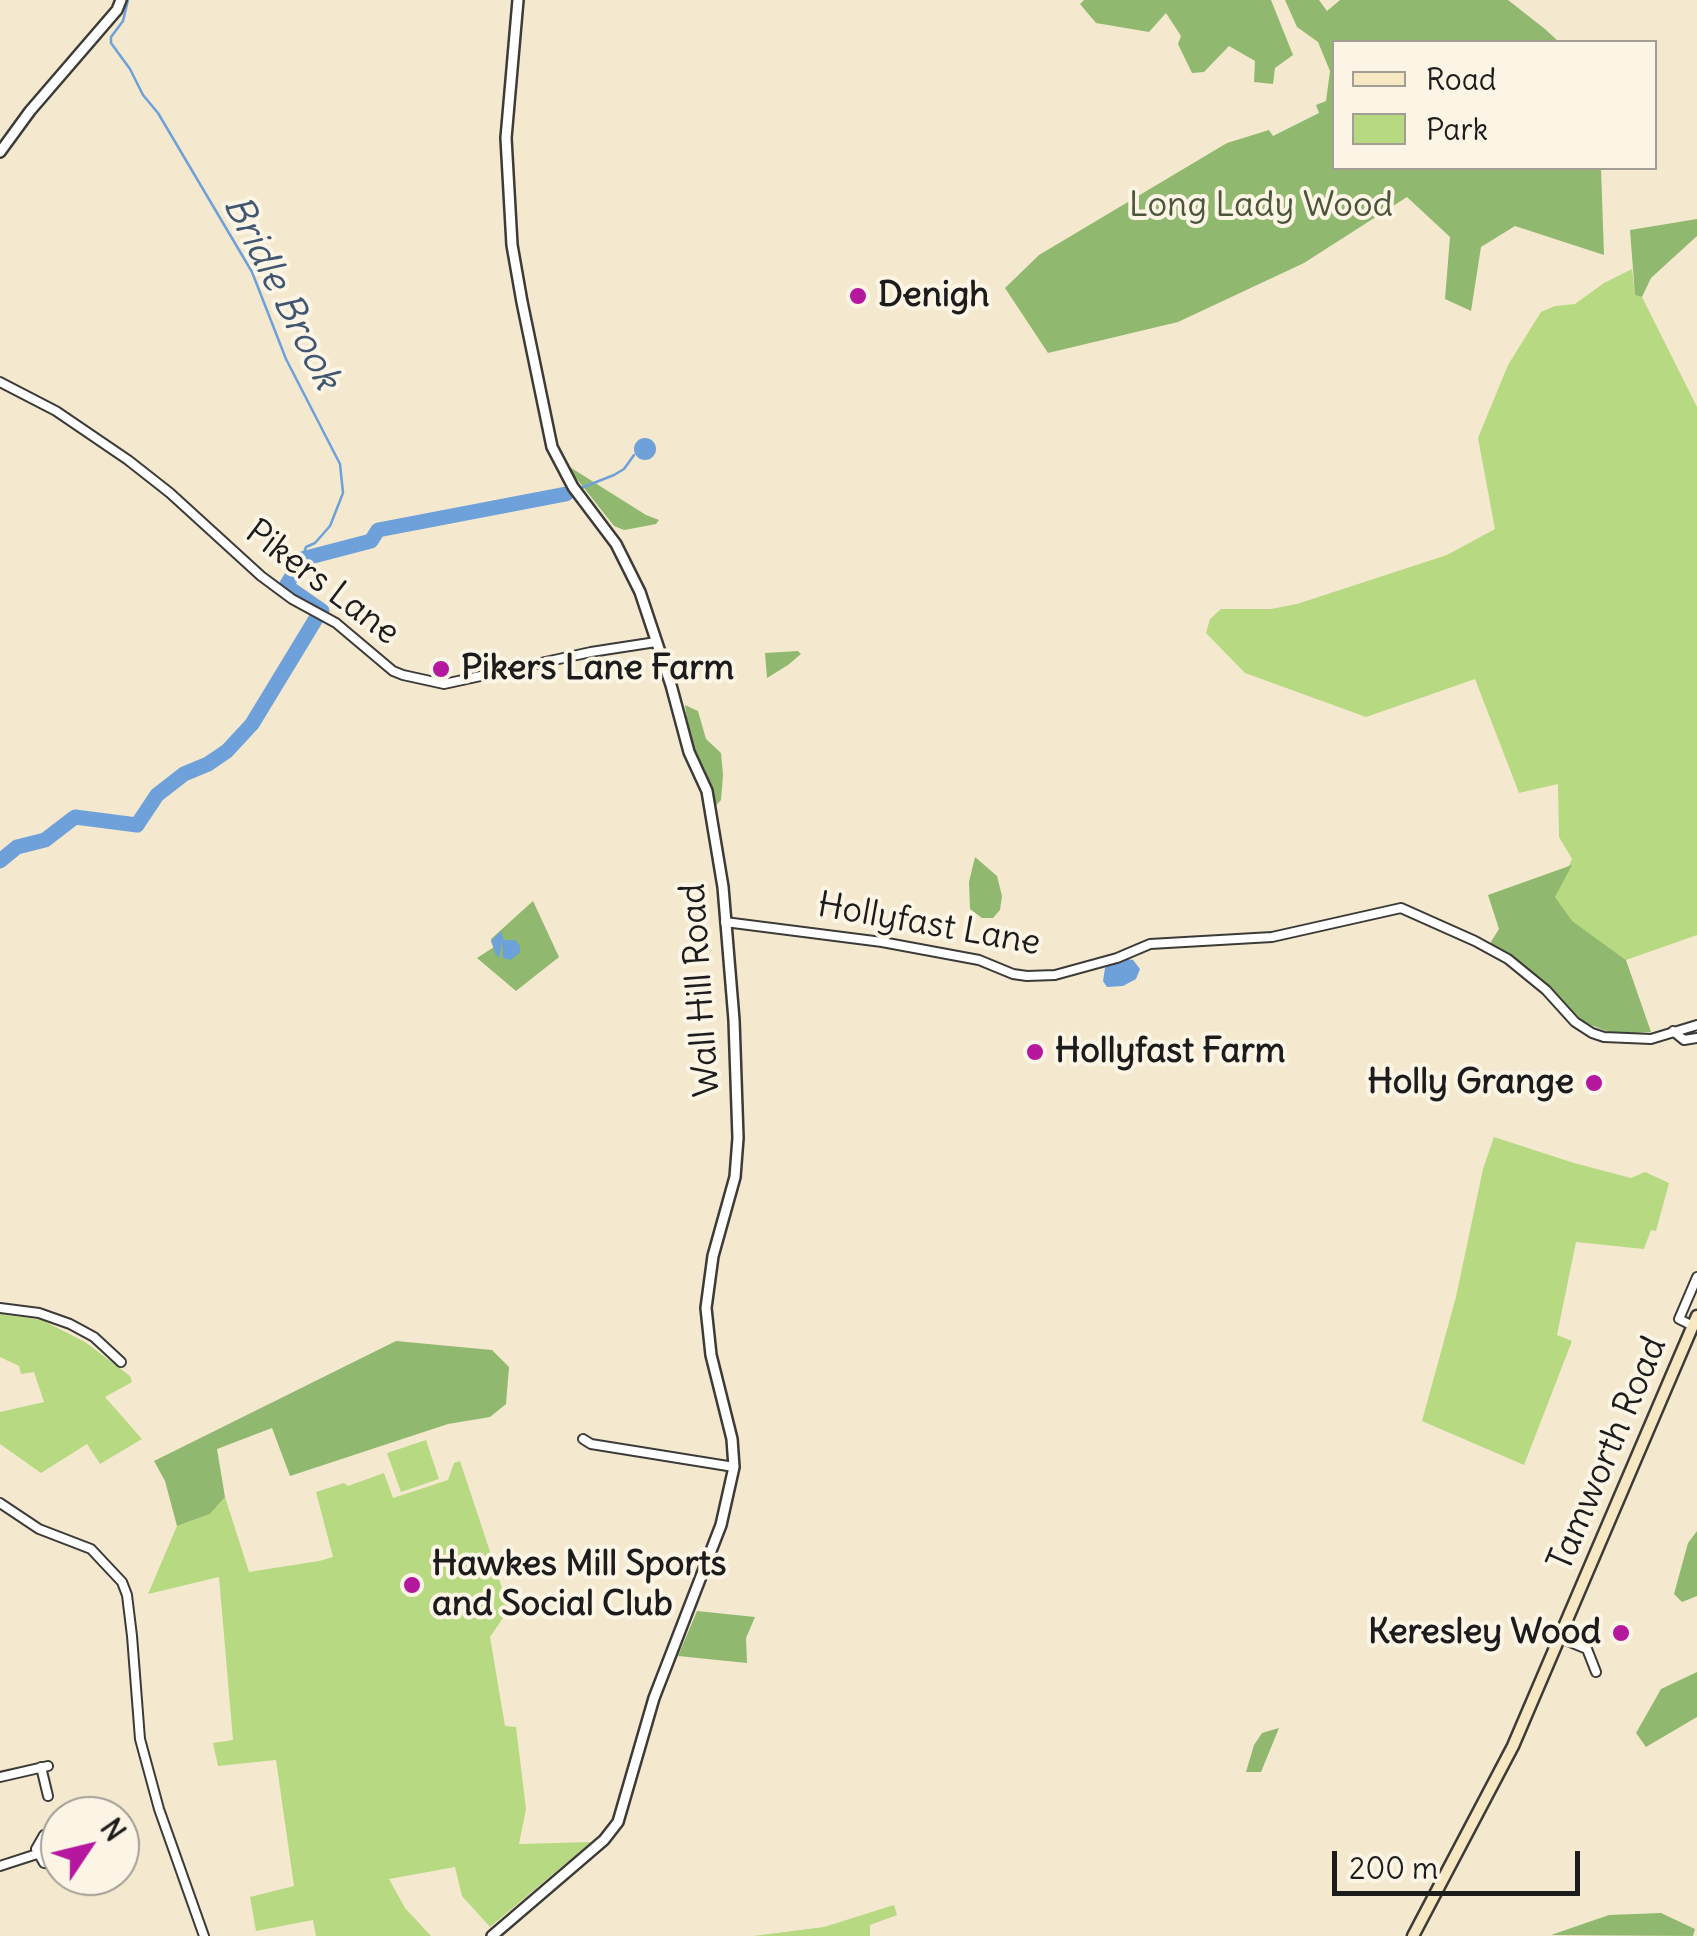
<!DOCTYPE html>
<style>
body{margin:0}
#map{position:relative;width:1697px;height:1936px;overflow:hidden;background:#f4e9cf;font-family:Delius,sans-serif}
canvas{display:block}
.legend{position:absolute;left:1332px;top:40px;width:325px;height:130px;box-sizing:border-box;background:#fcf5e5;border:2px solid #a29e95;margin:0;padding:12px 18px;list-style:none;font-size:30px;color:#1c1c1c}
.legend li{display:flex;align-items:center;gap:20px;height:50px}
.legend b{width:50px;border:2px solid #a29e95}
.north{position:absolute;left:40px;top:1796px;width:100px;height:100px;box-sizing:border-box;background:#fcf5e5;border:2px solid #a29e95;border-radius:50%;rotate:55deg;font-size:28px;font-weight:700;line-height:40px;text-align:center;color:#1c1c1c}
.north::after{content:'';display:block;margin:auto;width:35px;height:45px;background:#b5179e;clip-path:polygon(50% 0,100% 100%,50% 72%,0 100%)}
.scale{position:absolute;left:1332px;top:1851px;width:248px;height:45px;box-sizing:border-box;border:5px solid #1c1c1c;border-top:0;padding-left:12px;font-size:30px;line-height:35px;white-space:nowrap;color:#1c1c1c;-webkit-text-stroke:8px #fcf5e5;paint-order:stroke}
</style>
<div id="map">
<canvas width="1697" height="1936"></canvas>
<ul class="legend">
<li><b style="height:12px;background:#f7e8c3"></b>Road</li>
<li><b style="height:28px;background:#b6d981"></b>Park</li>
</ul>
<div class="north">N</div>
<div class="scale">200 m</div>
</div>
<script>
const context = document.querySelector('canvas').getContext('2d');
context.lineJoin = 'round';
function paint(path, color) {
  context.fillStyle = color;
  context.fill(path, 'evenodd');
}
function toPath(rows) {
  const path = new Path2D();
  for (const r of rows) {
    if (r.length === 3) {
      path.moveTo(r[0] + r[2], r[1]);
      path.arc(r[0], r[1], r[2], 0, 2 * Math.PI);
      continue;
    }
    path.moveTo(r[0], r[1]);
    for (let i = 2; i < r.length; i += 2) path.lineTo(r[i], r[i + 1]);
  }
  return path;
}
function trace(path, color, width, dash) {
  context.strokeStyle = color;
  context.lineWidth = width;
  context.lineCap = dash ? 'butt' : 'round';
  context.setLineDash(dash || []);
  context.stroke(path);
}
function write(font, color, halo, rows, align = 'center') {
  context.font = font + ' Delius,sans-serif';
  context.lineWidth = 8;
  context.setLineDash([]);
  context.textBaseline = 'middle';
  context.strokeStyle = halo;
  context.fillStyle = color;
  for (const [text, x, y, turn = 0] of rows) {
    context.save();
    context.translate(x, y);
    context.rotate((+turn || 0) * Math.PI / 180);
    context.textAlign = isNaN(turn) ? turn : align;
    if (halo) context.strokeText(text, 0, 0);
    context.fillText(text, 0, 0);
    context.restore();
  }
}
paint(toPath([
 [1632,269,1635,295,1642,297,1697,407,1697,935,1626,960,1571,921,1555,897,1572,859,1559,837,1558,784,1519,793,1475,679,1366,717,1245,673,1206,633,1210,619,1221,609,1271,609,1297,604,1447,555,1495,529,1478,438,1508,365,1541,312,1555,306,1575,304,1604,283],
 [1494,1137,1574,1163,1631,1178,1645,1172,1669,1183,1656,1231,1651,1230,1644,1249,1576,1242,1557,1335,1572,1341,1524,1465,1422,1421,1456,1297,1483,1169],
 [0,1314,42,1320,85,1342,130,1376,132,1382,105,1397,142,1439,100,1464,87,1444,41,1473,0,1444,0,1412,44,1402,34,1372,21,1374,19,1366,0,1357],
 [426,1440,439,1479,401,1492,387,1453],
 [460,1461,509,1609,490,1637,505,1726,516,1727,526,1809,519,1844,591,1842,490,1927,462,1896,455,1867,389,1879,405,1908,431,1936,316,1936,313,1920,256,1931,250,1897,294,1886,276,1760,218,1766,213,1743,233,1740,219,1577,148,1594,177,1526,210,1514,225,1497,249,1572,319,1561,333,1557,316,1492,344,1483,348,1486,384,1473,393,1498,448,1480,454,1463],
 [894,1905,897,1915,870,1925,870,1936,753,1936,824,1927]
]), '#b6d981');
paint(toPath([
 [1084,0,1271,0,1293,55,1275,68,1273,84,1254,82,1255,61,1229,46,1204,72,1192,73,1178,44,1181,36,1166,13,1149,32,1096,23,1080,4],
 [1285,0,1319,0,1327,11,1340,0,1508,0,1545,29,1559,42,1334,42,1334,168,1601,168,1604,255,1515,226,1481,247,1471,311,1445,299,1450,237,1407,197,1304,263,1178,322,1048,353,1005,288,1039,255,1227,143,1269,130,1273,136,1319,113,1316,105,1326,101,1330,71,1318,42,1297,27],
 [1697,219,1697,236,1651,278,1642,297,1635,295,1630,230],
 [565,464,646,515,659,520,656,524,635,528,624,530,614,526],
 [798,651,801,654,788,665,767,678,765,653],
 [685,705,698,711,706,739,721,753,723,775,721,800,714,808,705,770,690,739],
 [975,857,997,876,1002,896,1000,910,993,918,982,918,970,909,969,882],
 [1572,865,1555,897,1572,921,1626,960,1651,1032,1614,1034,1583,1022,1556,993,1489,945,1499,929,1488,895],
 [533,901,559,957,516,991,477,958,494,947,491,939],
 [396,1341,492,1350,509,1367,506,1404,490,1417,448,1424,290,1476,272,1428,217,1449,225,1497,210,1514,177,1526,165,1481,154,1461],
 [1697,1531,1697,1596,1682,1602,1674,1594,1688,1543],
 [697,1611,755,1617,746,1638,747,1663,678,1656],
 [1697,1672,1697,1717,1646,1747,1636,1733,1661,1689],
 [1279,1728,1261,1772,1246,1772,1254,1745,1262,1733],
 [1661,1913,1695,1929,1693,1936,1551,1935,1609,1915]
]), '#90b96f');
paint(toPath([
 [645,449,11],
 [501,931,504,940,515,940,520,946,520,952,511,960,503,958,502,941,499,958,496,955,491,941],
 [1127,959,1133,960,1140,969,1136,979,1123,986,1107,987,1103,981,1105,968,1112,962]
]), '#6ea0d9');
trace(toPath([
 [128,0,123,21,111,37,111,43,130,69,143,95,158,113,252,272,286,359,340,464,343,493,330,526,315,543,306,547,302,559],
 [566,494,614,475,624,469,634,455]
]), '#6ea0d9', 2.5);
trace(toPath([
 [322,611,286,586,302,559,371,541,378,530,566,494],
 [0,861,17,847,45,840,75,817,137,825,157,795,184,774,208,764,227,751,252,724,317,617]
]), '#6ea0d9', 15);
const minor = toPath([
 [0,382,56,411,128,460,170,493,261,576,292,599,336,623,393,671,403,675,444,684,591,652,656,642],
 [725,922,882,942,979,960,1013,974,1027,976,1055,975,1117,958,1150,944,1272,937,1401,908,1475,941,1508,959,1546,990,1575,1022,1592,1033,1604,1037,1651,1039,1697,1025],
 [1673,1031,1684,1040,1697,1038],
 [0,1308,39,1313,70,1324,94,1337,121,1362],
 [1693,1326,1679,1319,1697,1277],
 [583,1439,591,1444,734,1467],
 [0,1503,39,1529,91,1549,122,1582,127,1595,132,1636,140,1739,159,1809,204,1936],
 [1560,1638,1587,1649,1596,1672],
 [41,1767,48,1796],
 [0,1777,48,1766],
 [60,1834,44,1835,36,1849,44,1863,60,1864],
 [0,1866,37,1854]
]);
const tertiary = toPath([
 [0,152,30,111,117,10,121,0],
 [492,1936,604,1840,618,1822,654,1698,721,1525,734,1467,732,1439,711,1355,706,1308,713,1256,735,1177,738,1138,734,1020,723,887,707,791,689,752,671,685,640,592,616,544,573,487,552,447,522,302,512,245,506,138,518,0]
]);
const secondary = toPath([
 [1413,1936,1513,1746,1697,1316]
]);
trace(minor, '#3c3b37', 12);
trace(tertiary, '#3c3b37', 14);
trace(secondary, '#3c3b37', 15);
trace(minor, '#fff', 8);
trace(tertiary, '#fff', 9);
trace(secondary, '#f7e8c3', 10);
for (const [x, y, r, color] of [
 [858,296,10,"#b5179e"],
 [441,669,10,"#b5179e"],
 [1035,1052,10,"#b5179e"],
 [1594,1083,10,"#b5179e"],
 [412,1585,10,"#b5179e"],
 [1621,1633,10,"#b5179e"]
]) {
  const dot = new Path2D();
  dot.arc(x, y, r, 0, 2 * Math.PI);
  context.fillStyle = color;
  context.fill(dot);
  trace(dot, '#fcf5e5', 4);
}
write('35px', '#4a553a', '#fcf5e5', [
 ["Long Lady Wood",1261,206]
]);
write('bold 35px', '#1c1c1c', '#fcf5e5', [
 ["Denigh",878,296],
 ["Pikers Lane Farm",461,669],
 ["Hollyfast Farm",1055,1052],
 ["Holly Grange",1574,1083,"right"],
 ["Hawkes Mill Sports",432,1565],
 ["and Social Club",432,1605],
 ["Keresley Wood",1601,1633,"right"]
], 'left');
write('35px', '#1c1c1c', '#fcf5e5', [
 ["Pikers Lane",322,583,37],
 ["Hollyfast Lane",929,925,10],
 ["Wall Hill Road",701,990,-94],
 ["Tamworth Road",1608,1454,-67]
]);
write('italic 38px', '#415771', '#fcf5e5', [
 ["Bridle Brook",281,293,63]
]);
</script>
